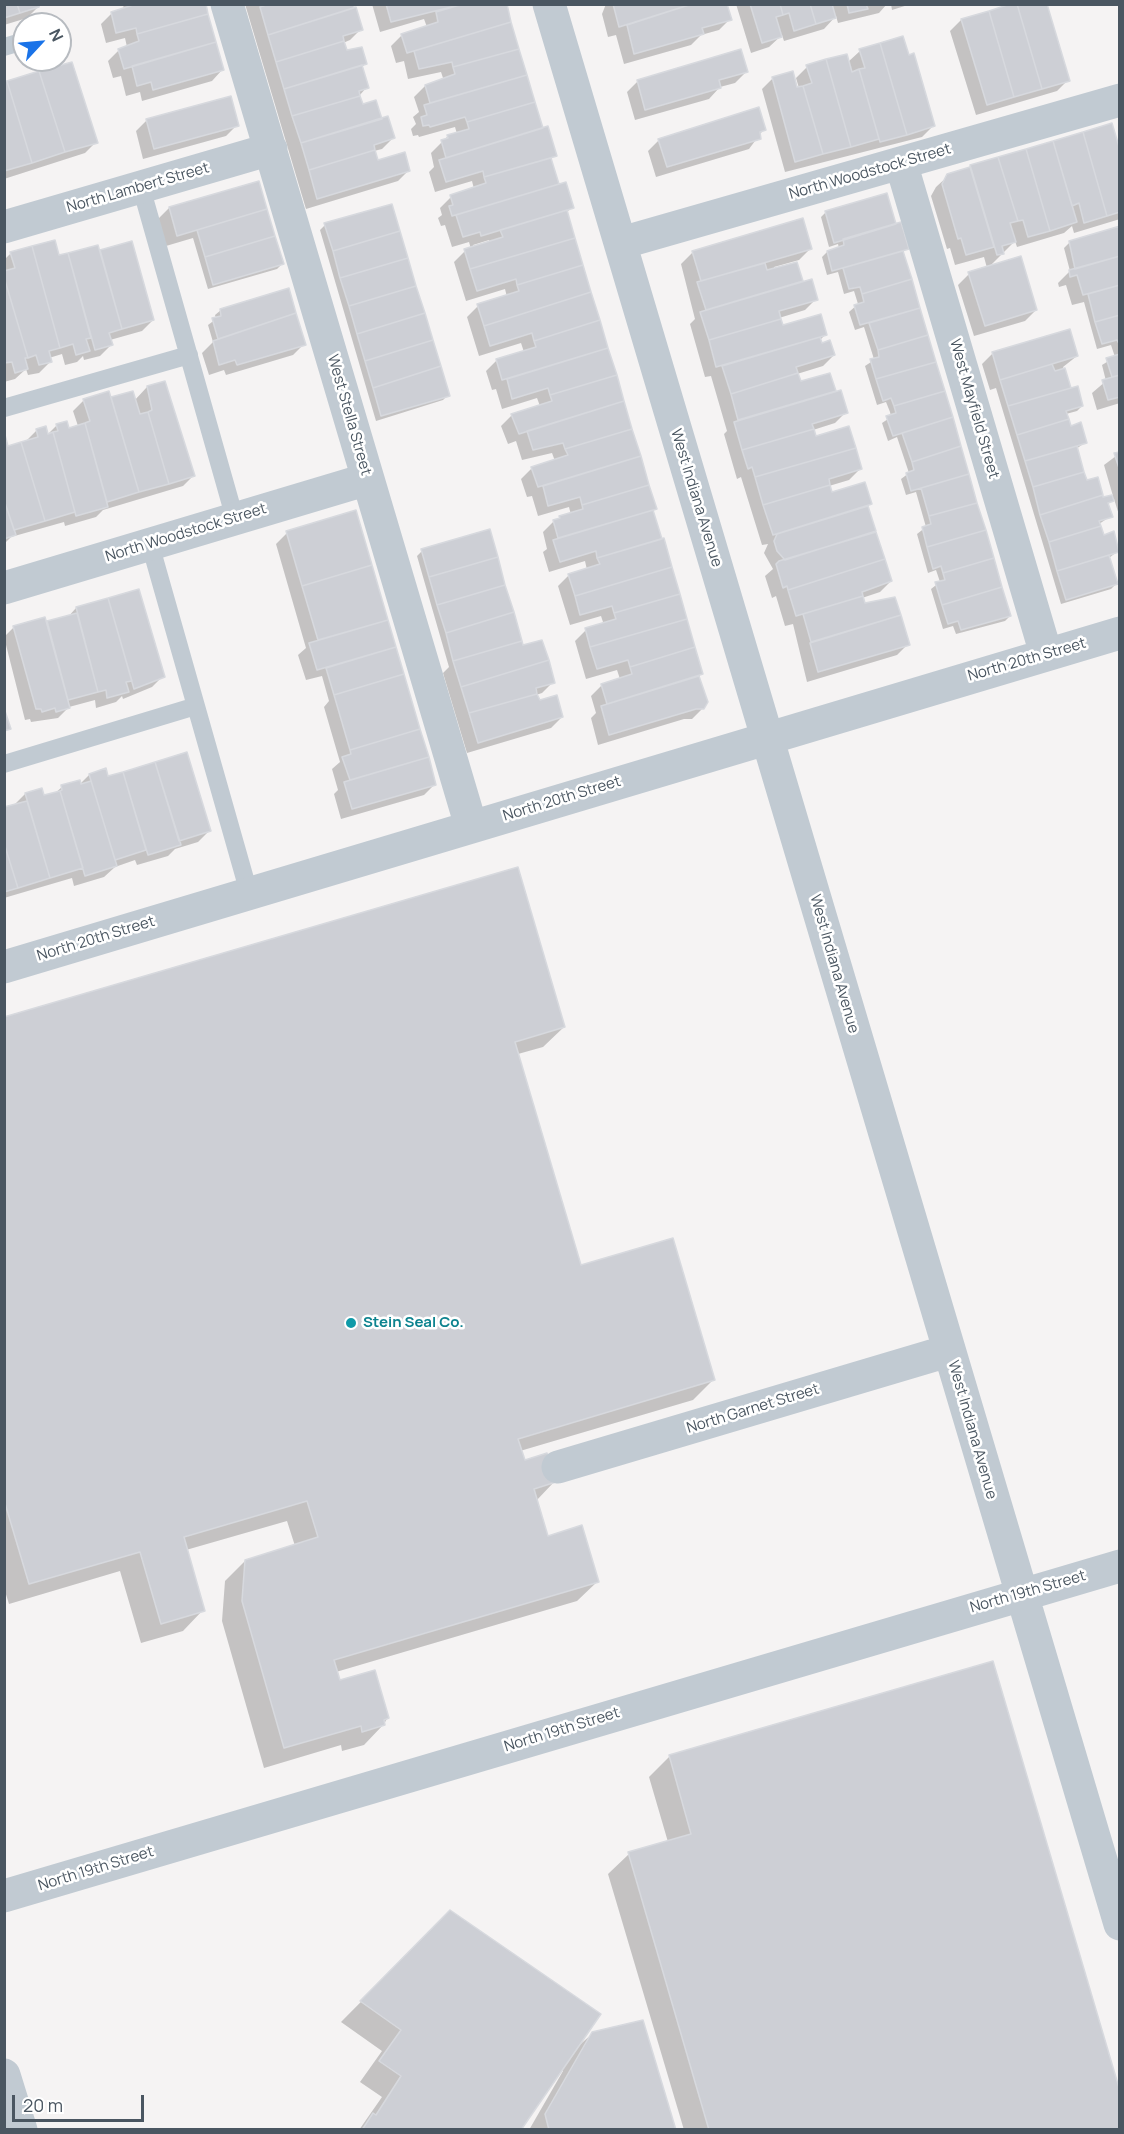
<!DOCTYPE html>
<style>
body{margin:0}
#map{position:relative;width:1124px;height:2134px;overflow:hidden;background:#f5f3f3;font-family:Manrope,sans-serif}
canvas{display:block}
.frame{position:absolute;inset:0;border:6px solid #4a5661;pointer-events:none}
.north{position:absolute;left:12px;top:12px;width:60px;height:60px;box-sizing:border-box;background:#fff;border:2px solid #b7bbc0;border-radius:50%;rotate:64deg;font-size:16px;font-weight:700;line-height:24px;text-align:center;color:#4a5661}
.north::after{content:'';display:block;margin:auto;width:21px;height:27px;background:#1a73e8;clip-path:polygon(50% 0,100% 100%,50% 72%,0 100%)}
.scale{position:absolute;left:12px;top:2095px;width:132px;height:27px;box-sizing:border-box;border:3px solid #4a5661;border-top:0;padding-left:8px;font-size:18px;line-height:21px;white-space:nowrap;color:#4a5661;-webkit-text-stroke:4px #fff;paint-order:stroke}
</style>
<div id="map">
<canvas width="1124" height="2134"></canvas>
<div class="frame"></div>
<div class="north">N</div>
<div class="scale">20 m</div>
</div>
<script>
const context = document.querySelector('canvas').getContext('2d');
context.lineJoin = 'round';
function paint(path, color) {
  context.fillStyle = color;
  context.fill(path, 'evenodd');
}
function toPath(rows) {
  const path = new Path2D();
  for (const r of rows) {
    path.moveTo(r[0], r[1]);
    for (let i = 2; i < r.length; i += 2) path.lineTo(r[i], r[i + 1]);
  }
  return path;
}
function trace(path, color, width, dash) {
  context.strokeStyle = color;
  context.lineWidth = width;
  context.lineCap = dash ? 'butt' : 'round';
  context.setLineDash(dash || []);
  context.stroke(path);
}
function write(font, color, halo, rows, align = 'center') {
  context.font = font + ' Manrope,sans-serif';
  context.lineWidth = 5;
  context.setLineDash([]);
  context.textBaseline = 'middle';
  context.strokeStyle = halo;
  context.fillStyle = color;
  for (const [text, x, y, turn = 0] of rows) {
    context.save();
    context.translate(x, y);
    context.rotate((+turn || 0) * Math.PI / 180);
    context.textAlign = isNaN(turn) ? turn : align;
    if (halo) context.strokeText(text, 0, 0);
    context.fillText(text, 0, 0);
    context.restore();
  }
}
paint(toPath([
 [4,4,38,7,27,18,4,25],
 [123,4,204,4,222,70,212,81,142,101,140,92,126,96,121,76,113,78,108,61,119,50,127,47,125,38,106,43,101,24,112,13,124,10],
 [245,4,353,4,361,29,350,40,343,43,346,52,365,64,361,68,367,87,359,96,362,106,393,138,382,149,374,151,377,162,409,170,398,181,306,209],
 [372,4,505,4,542,130,555,155,550,160,558,186,572,207,566,213,701,674,698,678,703,708,692,719,684,719,598,745,591,718,596,713,591,696,602,685,620,679,617,670,586,679,575,641,586,630,604,625,601,616,570,625,558,586,569,575,587,570,585,561,549,572,543,552,547,549,543,532,554,521,571,515,569,507,538,516,532,496,527,497,521,479,532,468,555,461,552,453,522,460,516,441,508,444,501,426,512,415,540,406,537,398,502,409,496,389,492,390,486,371,497,360,524,352,521,343,479,356,467,317,478,306,507,297,505,289,466,301,454,262,465,251,471,249,469,242,452,247,445,225,441,226,438,218,442,215,440,208,451,197,474,189,472,181,435,192,429,172,434,167,431,153,448,136,457,134,455,127,419,137,418,135,413,136,411,129,416,124,413,117,419,112,414,97,425,86,443,78,441,72,408,79,404,61,396,63,391,46,402,35,427,27,424,19,380,32],
 [489,240,490,243,474,248,473,245],
 [606,4,726,4,730,19,719,30,701,35,691,45,624,64,616,35,608,37,602,14],
 [736,4,887,4,879,13,838,23,836,16,824,29,784,41,782,35,769,47,751,53],
 [891,4,911,4,892,10],
 [961,20,1068,80,1057,91,976,115,950,31],
 [860,51,933,126,922,137,785,172,762,89,773,78,795,89,799,88,796,78,807,67,848,62],
 [746,72,735,83,720,87,709,99,635,120,627,92,638,81],
 [4,83,96,142,85,153,4,179],
 [147,120,237,125,226,136,143,159,136,131],
 [764,129,749,149,656,177,648,151,659,140],
 [1120,155,1120,219,1074,233,1072,226,1064,233,1017,247,1015,241,988,268,1036,310,1025,321,974,336,958,285,969,274,987,268,984,257,955,265,950,248,947,249,931,196,936,187,948,176,971,166],
 [258,183,282,264,277,269,208,289,193,238,166,246,158,219,169,208],
 [826,212,895,226,907,248,902,253,1010,616,1005,621,956,634,953,626,943,629,931,589,940,582,936,570,928,573,917,534,926,527,916,492,906,495,901,479,909,473,897,437,888,441,882,423,891,417,890,412,886,402,877,405,865,366,874,360,873,356,864,327,855,330,849,312,858,304,854,291,844,294,838,272,827,275,822,257,827,252,839,248,838,244,829,247,821,217],
 [802,220,810,249,799,260,774,267,774,269,796,264,802,283,816,299,805,310,779,318,782,327,825,335,819,341,834,355,823,366,797,374,800,383,829,374,835,393,846,412,835,423,813,430,815,438,860,469,849,480,829,486,831,494,870,504,867,507,891,581,880,592,862,598,864,605,894,598,908,644,897,655,807,682,793,624,785,626,776,596,772,598,765,576,773,569,764,553,768,544,762,545,741,477,737,479,724,434,727,431,711,376,705,377,690,324,695,319,681,264,692,253],
 [325,225,448,395,443,400,376,421,320,230],
 [1120,228,1120,403,1097,410,1092,393,1106,381,1102,365,1115,357,1111,345,1097,349,1084,302,1072,305,1066,285,1059,287,1058,283,1070,271,1064,248,1070,242],
 [131,243,153,320,142,331,110,340,111,345,100,356,84,360,83,356,77,362,65,365,62,354,49,358,50,362,39,373,28,375,26,369,15,379,4,382,4,260,11,253,58,257,97,247,99,251],
 [288,290,304,344,293,355,226,375,224,370,209,375,202,353,213,342,208,325,216,319,215,315,221,310],
 [993,353,1077,356,1063,367,1070,390,1082,406,1077,411,1066,414,1070,427,1086,442,1076,449,1086,482,1102,499,1113,496,1104,465,1120,453,1120,518,1114,499,1107,505,1111,516,1099,524,1103,537,1118,551,1109,558,1116,584,1111,589,1061,604,996,388,990,390,982,364],
 [147,387,194,475,183,486,103,510,96,517,65,526,64,522,11,537,4,544,4,439,7,448,25,442,36,431,47,435,57,425,68,429,78,426,73,411,84,400,110,399,132,393,134,401],
 [355,512,435,784,424,795,341,819,334,794,338,790,332,769,340,762,324,707,329,701,322,676,306,680,298,655,306,648,276,544,287,533],
 [422,551,522,647,553,682,542,693,536,695,539,702,562,717,551,728,467,753,443,673,449,667,417,556],
 [76,608,163,676,152,687,123,699,122,696,116,702,96,708,95,700,69,707,58,718,31,722,30,719,25,720,4,637,14,627,67,618],
 [186,754,209,831,198,842,175,849,168,856,137,865,135,860,115,867,104,877,74,886,72,878,4,898,4,809,14,805,25,794,43,797,54,794,62,787,79,785,89,775,107,778],
 [4,1018,564,1027,543,1047,518,1054,580,1267,713,1380,693,1400,520,1451,524,1462,554,1482,536,1501,547,1538,598,1581,577,1601,336,1672,339,1682,388,1717,384,1724,364,1745,342,1751,341,1745,264,1768,222,1621,225,1581,245,1561,295,1546,287,1521,186,1550,203,1610,183,1631,141,1643,120,1571,9,1604,4,1588],
 [992,1663,1120,2130,684,2130,608,1874,629,1854,668,1842,649,1777,669,1757],
 [450,1912,574,2050,593,2033,675,2130,529,2130,563,2071,561,2070,520,2130,359,2130,382,2097,360,2082,382,2051,341,2022]
]), '#0003');
const building = toPath([
 [4,4,17,4,20,13,4,18,4,4],
 [17,4,40,4,39,7,20,13,17,4],
 [136,4,206,4,208,14,137,34,136,28,116,33,111,12,136,4],
 [269,4,353,4,354,8,268,35,260,7,269,4],
 [386,4,463,4,391,22,386,4],
 [463,4,507,4,511,22,407,53,401,34,438,22,436,12,463,4],
 [613,4,692,4,619,27,613,4],
 [692,4,727,4,732,20,702,28,704,34,634,54,627,25,692,4],
 [750,4,780,4,783,15,776,17,782,37,762,43,750,4],
 [780,4,810,4,816,24,794,31,789,13,783,15,780,4],
 [810,4,832,4,836,18,816,24,810,4],
 [847,4,866,4,868,9,849,13,847,4],
 [1010,4,1017,4,1042,89,1014,97,989,11,1010,4],
 [1017,4,1047,4,1070,81,1042,89,1017,4],
 [356,7,363,30,343,36,344,41,276,62,268,35,356,7],
 [989,11,1014,97,987,105,961,19,989,11],
 [208,14,216,42,124,69,118,49,139,41,137,34,208,14],
 [511,22,519,49,453,67,452,62,419,69,414,51,511,22],
 [903,36,909,55,914,53,935,126,907,135,880,43,903,36],
 [344,41,347,50,362,47,367,64,284,89,276,62,344,41],
 [216,42,224,70,153,90,151,82,137,86,132,66,216,42],
 [880,43,907,135,880,142,859,69,865,68,859,49,880,43],
 [519,49,527,75,430,103,425,85,455,74,453,67,519,49],
 [741,49,748,72,719,80,721,88,645,110,637,80,741,49],
 [847,54,852,72,859,69,879,139,851,147,826,59,847,54],
 [826,59,851,147,823,154,803,86,812,83,806,65,826,59],
 [72,62,98,143,65,152,39,71,72,62],
 [362,65,369,88,359,91,360,96,292,116,284,89,362,65],
 [39,71,65,152,32,163,7,81,39,71],
 [793,71,797,87,803,86,823,154,795,162,772,77,793,71],
 [527,75,535,102,467,122,465,117,430,127,429,125,423,126,421,117,427,115,424,105,527,75],
 [4,81,7,81,32,163,4,171,4,81],
 [231,96,239,126,154,149,146,119,231,96],
 [360,96,363,104,376,100,382,119,301,143,292,116,360,96],
 [535,102,543,128,446,158,441,140,448,138,447,135,469,129,467,122,535,102],
 [759,107,766,130,760,132,761,139,667,167,658,139,759,107],
 [388,116,395,138,374,145,375,150,309,170,301,143,388,116],
 [1112,123,1120,150,1120,212,1107,216,1083,132,1112,123],
 [548,126,557,156,484,177,483,171,446,182,439,160,548,126],
 [1083,132,1107,216,1084,223,1079,203,1072,206,1053,141,1083,132],
 [1053,141,1077,222,1050,231,1026,149,1053,141],
 [1026,149,1050,231,1028,237,1023,220,1018,221,998,157,1026,149],
 [375,150,378,160,405,152,410,171,317,199,309,170,375,150],
 [998,157,1018,221,1010,223,1016,242,1002,246,1004,254,997,255,970,165,998,157],
 [551,158,559,184,452,216,449,206,453,205,450,195,486,183,484,177,551,158],
 [970,167,994,247,966,255,961,238,958,239,942,184,947,174,970,167],
 [259,181,267,209,177,236,169,207,259,181],
 [566,182,574,208,481,236,480,232,463,237,456,215,566,182],
 [887,193,896,224,834,243,825,211,887,193],
 [392,204,400,231,333,251,324,223,392,204],
 [267,209,275,236,205,257,197,230,267,209],
 [567,210,575,238,470,269,464,249,503,237,500,230,567,210],
 [803,218,812,249,701,281,692,251,803,218],
 [901,222,909,249,832,271,827,251,844,245,843,239,901,222],
 [1120,226,1120,256,1075,269,1069,241,1120,226],
 [400,231,408,258,340,278,333,251,400,231],
 [275,236,284,264,213,285,205,257,275,236],
 [575,238,583,265,517,285,516,279,477,291,470,269,575,238],
 [55,240,59,255,68,253,91,338,86,339,90,351,76,355,73,344,60,348,32,246,55,240],
 [132,241,154,320,122,329,100,250,132,241],
 [98,245,122,329,109,333,113,345,95,350,68,253,98,245],
 [32,246,60,348,49,351,52,362,39,365,36,355,28,358,4,277,4,271,15,268,10,252,32,246],
 [903,251,912,279,862,294,860,287,849,289,843,268,903,251],
 [1021,256,1037,310,985,326,968,272,1021,256],
 [1120,256,1120,285,1083,295,1077,275,1070,277,1069,270,1120,256],
 [408,258,416,286,349,306,340,278,408,258],
 [797,262,803,281,706,310,697,282,765,263,767,270,797,262],
 [583,265,591,292,484,326,477,304,519,291,517,285,583,265],
 [4,277,28,358,25,358,28,369,15,373,12,362,4,363,4,277],
 [812,279,818,300,779,311,781,319,709,340,700,312,812,279],
 [912,279,920,308,860,325,854,305,864,302,862,294,912,279],
 [1120,285,1120,315,1095,322,1088,294,1120,285],
 [416,286,425,313,357,334,349,306,416,286],
 [289,288,296,313,218,339,212,318,221,316,220,309,289,288],
 [591,292,600,320,534,341,532,333,490,346,484,326,591,292],
 [920,308,928,335,878,350,869,323,920,308],
 [296,313,306,345,237,365,235,360,219,365,213,341,296,313],
 [425,313,433,340,365,361,357,334,425,313],
 [821,314,827,335,716,367,709,340,781,319,783,325,821,314],
 [1120,315,1120,345,1117,340,1102,344,1095,322,1120,315],
 [600,320,608,348,502,380,496,359,536,347,534,341,600,320],
 [1070,329,1078,356,1000,380,992,352,1070,329],
 [928,335,936,362,876,379,870,359,879,357,878,350,928,335],
 [820,337,822,343,830,340,835,355,796,367,798,373,731,394,722,366,820,337],
 [433,340,441,366,373,388,365,361,433,340],
 [608,348,617,375,550,395,548,388,512,399,507,379,608,348],
 [1120,354,1120,375,1112,377,1106,358,1120,354],
 [936,362,945,391,894,406,891,398,883,401,876,379,936,362],
 [1052,364,1055,371,1065,368,1071,388,1008,406,1000,380,1052,364],
 [441,366,450,396,381,416,373,388,441,366],
 [798,373,801,381,830,373,836,391,738,420,731,394,798,373],
 [617,375,624,401,519,434,511,414,552,401,550,395,617,375],
 [1120,375,1120,397,1108,400,1102,380,1120,375],
 [165,381,195,476,169,484,148,412,152,410,147,386,165,381],
 [1078,386,1083,406,1066,411,1069,419,1017,435,1008,406,1078,386],
 [841,390,848,413,812,424,814,429,742,450,734,422,841,390],
 [109,391,139,492,107,502,85,423,90,421,83,399,109,391],
 [133,391,140,414,148,412,169,484,139,492,111,397,133,391],
 [945,391,953,417,893,436,886,416,896,413,894,406,945,391],
 [624,401,632,429,565,449,563,443,533,450,527,431,624,401],
 [953,417,961,446,912,462,902,433,953,417],
 [1069,419,1071,426,1081,422,1087,443,1025,461,1017,435,1069,419],
 [67,421,69,428,85,423,108,507,76,516,53,432,58,431,56,424,67,421],
 [46,426,48,434,53,432,75,512,45,521,21,442,38,437,36,429,46,426],
 [849,426,856,448,755,477,752,467,748,469,742,450,814,429,816,436,849,426],
 [632,429,641,456,538,487,531,467,568,455,565,449,632,429],
 [5,435,8,446,21,442,45,521,14,530,4,500,5,435],
 [961,446,969,474,911,491,906,473,914,470,912,462,961,446],
 [1077,446,1084,472,1033,487,1025,461,1077,446],
 [856,448,862,469,829,479,830,485,763,505,755,477,856,448],
 [1120,452,1120,471,1114,453,1120,452],
 [641,456,649,485,582,505,580,497,548,506,543,486,641,456],
 [1084,472,1087,480,1098,477,1103,495,1040,515,1033,487,1084,472],
 [969,474,977,503,929,516,921,488,969,474],
 [865,482,872,504,773,535,763,505,830,485,832,492,865,482],
 [649,485,657,509,558,538,553,520,560,518,559,516,583,509,582,505,649,485],
 [1103,495,1103,497,1112,495,1114,501,1108,503,1113,517,1099,521,1101,526,1049,542,1040,515,1103,495],
 [4,500,16,535,4,539,4,500],
 [977,503,986,530,927,547,922,527,931,524,929,516,977,503],
 [868,506,876,531,785,560,777,551,774,541,777,534,868,506],
 [356,510,372,565,302,586,286,531,356,510],
 [653,510,662,539,597,558,596,551,560,562,553,540,653,510],
 [1101,526,1104,535,1114,531,1119,552,1057,571,1049,542,1101,526],
 [490,529,498,557,429,577,421,549,490,529],
 [986,530,994,558,943,573,941,566,933,569,927,547,986,530],
 [876,532,885,559,788,590,787,586,783,588,776,564,779,561,876,532],
 [664,538,672,567,575,596,568,574,600,564,597,558,664,538],
 [1109,555,1118,584,1066,600,1057,571,1109,555],
 [498,557,505,585,437,605,429,577,498,557],
 [994,558,1002,587,942,605,935,582,945,580,943,573,994,558],
 [885,559,892,581,862,592,863,596,796,616,788,590,885,559],
 [372,565,388,620,318,640,302,586,372,565],
 [672,567,680,594,614,613,612,606,580,615,575,596,672,567],
 [505,585,514,612,446,633,437,605,505,585],
 [1002,587,1011,616,961,630,958,621,948,624,942,605,1002,587],
 [139,589,165,677,134,689,108,598,139,589],
 [680,594,687,619,590,647,585,628,616,619,614,613,680,594],
 [863,596,865,603,895,597,901,615,811,642,803,614,863,596],
 [108,598,132,681,126,682,129,692,107,698,106,690,98,692,76,607,108,598],
 [514,612,522,641,453,661,446,633,514,612],
 [77,613,98,692,68,700,47,621,77,613],
 [901,615,910,645,818,672,810,643,901,615],
 [45,617,70,708,56,712,55,708,42,712,41,709,36,709,13,626,45,617],
 [687,619,695,647,630,667,628,660,597,669,590,647,687,619],
 [388,620,396,647,317,670,309,643,388,620],
 [542,640,549,660,461,687,453,661,522,641,523,645,542,640],
 [396,647,404,674,334,695,326,668,396,647],
 [695,647,703,674,607,704,601,684,632,674,630,667,695,647],
 [549,660,555,683,536,688,537,694,469,713,461,687,549,660],
 [404,674,420,729,350,750,334,695,404,674],
 [699,676,708,702,704,709,696,709,609,735,601,706,699,676],
 [537,694,540,700,557,695,563,717,478,743,469,713,537,694],
 [4,708,11,729,4,731,4,708],
 [420,729,429,757,350,780,342,757,351,754,350,750,420,729],
 [187,752,211,831,179,841,155,762,187,752],
 [429,757,436,785,352,809,344,782,429,757],
 [155,762,181,845,148,855,123,772,155,762],
 [106,768,108,776,123,772,146,850,115,860,89,774,106,768],
 [80,780,81,784,91,781,117,866,85,876,60,791,62,790,61,785,80,780],
 [42,788,44,795,60,791,83,868,50,878,25,793,42,788],
 [27,801,50,878,18,888,4,843,4,807,27,801],
 [4,843,18,888,4,892,4,843],
 [518,867,565,1027,515,1042,581,1265,673,1238,715,1380,518,1439,525,1460,547,1453,556,1482,534,1489,548,1536,582,1525,599,1582,334,1660,340,1680,375,1670,389,1718,384,1720,385,1725,362,1732,361,1726,284,1748,242,1601,245,1560,318,1537,307,1501,184,1537,205,1611,161,1624,140,1552,29,1584,4,1500,4,1017,518,867],
 [993,1661,1120,2091,1120,2130,709,2130,628,1852,691,1834,669,1755,993,1661],
 [450,1910,601,2014,521,2130,362,2130,373,2113,376,2115,401,2076,379,2061,401,2030,360,2001,450,1910],
 [643,2020,676,2130,549,2130,545,2114,592,2032,643,2020]
]);
paint(building, '#cdcfd5');
trace(building, '#d7d9de', 1.5);
trace(toPath([
 [4,47,24,41],
 [141,187,235,519],
 [4,408,189,355],
 [150,544,249,893],
 [4,764,196,706]
]), '#c1cad2', 18);
trace(toPath([
 [227,4,471,826],
 [549,4,1120,1924],
 [901,163,1046,654],
 [4,227,271,149],
 [621,243,1120,100],
 [4,588,368,479],
 [4,967,1120,633],
 [558,1467,948,1351],
 [4,1896,1120,1566],
 [4,2075,21,2130]
]), '#c1cad2', 33);
for (const [x, y, r, color] of [
 [351,1323,6,"#0f9aa8"]
]) {
  const dot = new Path2D();
  dot.arc(x, y, r, 0, 2 * Math.PI);
  context.fillStyle = color;
  context.fill(dot);
  trace(dot, '#fff', 2);
}
write('15px', '#4a5661', '#fff', [
 ["North Woodstock Street",870,172,-16],
 ["North Lambert Street",138,188,-16],
 ["West Mayfield Street",974,409,74],
 ["West Stella Street",349,415,74],
 ["West Indiana Avenue",696,498,73],
 ["North Woodstock Street",186,533,-17],
 ["North 20th Street",1027,660,-16],
 ["North 20th Street",562,799,-17],
 ["North 20th Street",96,939,-17],
 ["West Indiana Avenue",834,964,74],
 ["North Garnet Street",753,1409,-17],
 ["West Indiana Avenue",972,1430,74],
 ["North 19th Street",1028,1592,-16],
 ["North 19th Street",562,1730,-17],
 ["North 19th Street",96,1869,-17]
]);
write('bold 15px', '#0d838f', '#fff', [
 ["Stein Seal Co.",363,1323]
], 'left');
</script>
